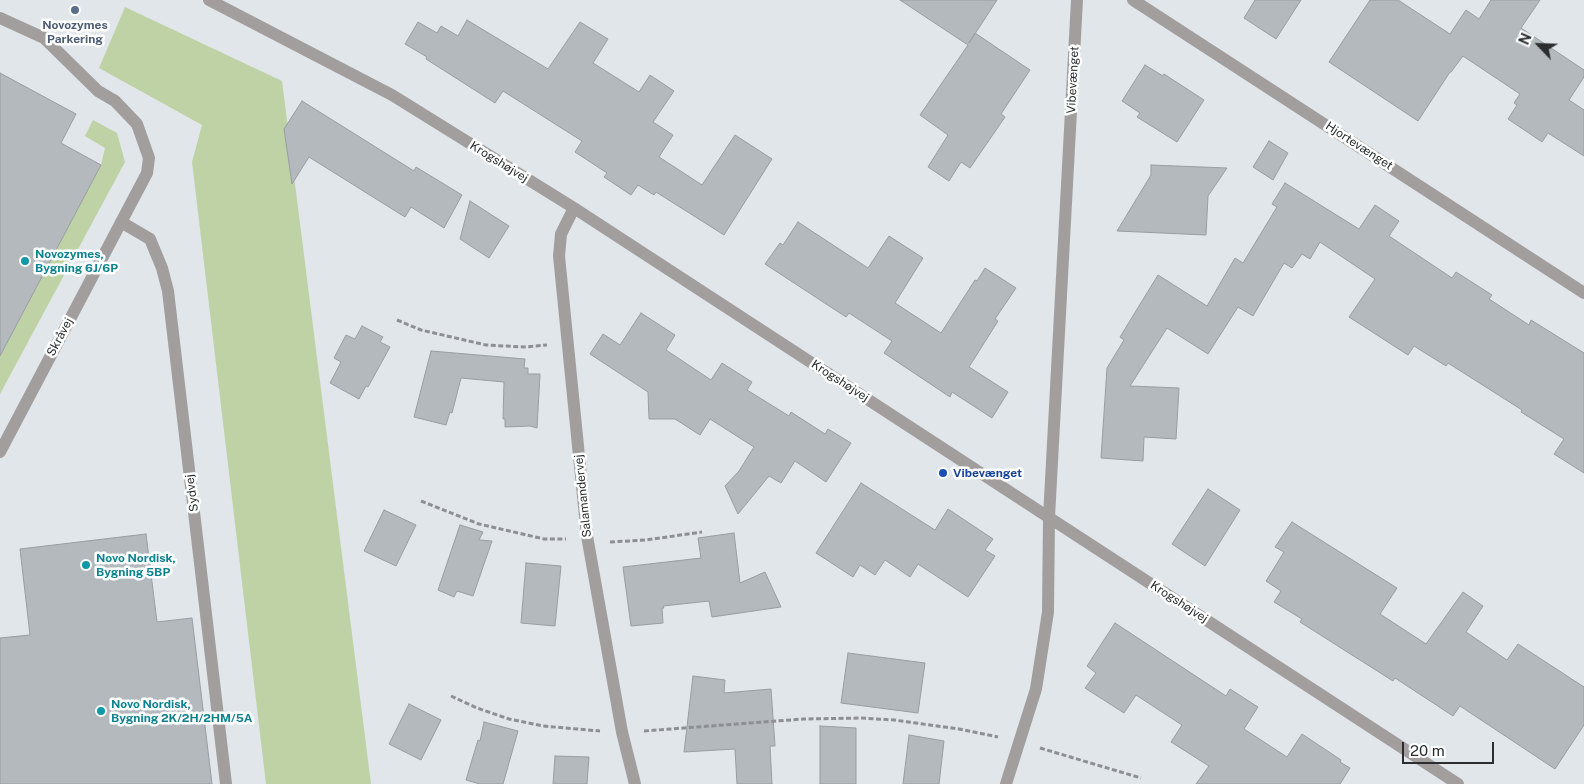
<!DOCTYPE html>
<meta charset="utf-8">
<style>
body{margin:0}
#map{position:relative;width:1584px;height:784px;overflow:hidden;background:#e1e6eb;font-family:"Public Sans",sans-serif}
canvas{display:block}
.north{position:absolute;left:1514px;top:20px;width:50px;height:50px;-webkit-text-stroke:4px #fff;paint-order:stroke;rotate:294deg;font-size:14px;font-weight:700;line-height:20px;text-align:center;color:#2b2d2e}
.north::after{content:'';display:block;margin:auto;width:18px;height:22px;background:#2b2d2e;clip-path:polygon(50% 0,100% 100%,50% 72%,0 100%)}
.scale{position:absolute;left:1402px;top:742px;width:92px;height:22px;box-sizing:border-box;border:2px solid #2b2d2e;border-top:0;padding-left:6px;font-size:15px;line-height:18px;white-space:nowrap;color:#2b2d2e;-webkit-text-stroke:4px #fff;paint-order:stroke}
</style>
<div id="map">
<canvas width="1584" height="784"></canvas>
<div class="north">N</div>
<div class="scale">20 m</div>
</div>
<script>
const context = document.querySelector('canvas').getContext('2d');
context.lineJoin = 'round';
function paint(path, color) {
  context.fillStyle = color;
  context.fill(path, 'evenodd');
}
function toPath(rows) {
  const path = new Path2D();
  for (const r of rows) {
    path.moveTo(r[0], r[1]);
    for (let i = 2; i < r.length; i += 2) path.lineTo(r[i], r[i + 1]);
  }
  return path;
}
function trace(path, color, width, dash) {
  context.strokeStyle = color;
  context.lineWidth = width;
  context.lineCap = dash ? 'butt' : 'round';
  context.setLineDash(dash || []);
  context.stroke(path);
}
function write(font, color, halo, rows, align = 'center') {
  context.font = font + ' "Public Sans",sans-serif';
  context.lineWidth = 5;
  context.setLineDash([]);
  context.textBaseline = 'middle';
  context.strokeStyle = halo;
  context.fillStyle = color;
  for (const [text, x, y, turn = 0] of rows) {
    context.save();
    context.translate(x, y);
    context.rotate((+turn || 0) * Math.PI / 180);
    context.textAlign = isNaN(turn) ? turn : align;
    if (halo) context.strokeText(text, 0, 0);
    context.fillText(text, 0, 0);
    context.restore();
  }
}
paint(toPath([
 [125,7,282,81,371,784,266,784,192,162,202,125,99,68],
 [93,120,117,133,125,162,0,394,0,356,101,165,105,148,85,136]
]), '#bfd2a5');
const building = toPath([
 [900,0,997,0,969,43,975,33,1030,70,1001,114,1005,117,970,168,961,162,949,181,928,167,948,135,920,115,968,45,900,0],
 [1255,0,1301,0,1276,39,1244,18,1255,0],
 [1370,0,1398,0,1450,34,1466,10,1479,19,1491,0,1540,0,1521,28,1584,70,1584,77,1569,100,1584,110,1584,156,1548,133,1542,142,1508,119,1517,105,1514,103,1520,94,1463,56,1451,72,1450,72,1418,121,1329,62,1370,0],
 [467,20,548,69,580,22,608,39,593,63,639,92,650,75,674,91,653,122,673,135,659,157,702,185,735,135,772,159,724,235,656,192,654,195,638,185,631,195,604,177,607,173,575,152,582,141,503,91,495,103,426,59,427,57,405,44,418,22,437,33,441,26,458,36,467,20],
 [1145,65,1163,76,1164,74,1204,100,1177,142,1137,117,1140,113,1122,101,1145,65],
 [0,73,76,114,61,143,101,165,0,356,0,73],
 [302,101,414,171,416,167,462,195,444,228,411,207,405,217,309,157,292,184,284,129,302,101],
 [1269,141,1288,153,1273,180,1253,167,1269,141],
 [1151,165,1227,168,1208,196,1206,235,1117,231,1151,175,1151,165],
 [1285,183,1359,229,1375,205,1399,221,1389,236,1452,278,1456,272,1492,295,1489,299,1529,325,1531,320,1584,353,1584,473,1554,454,1564,439,1521,412,1522,410,1448,363,1446,366,1414,346,1408,355,1349,317,1375,279,1320,242,1310,259,1302,254,1292,268,1284,263,1253,316,1238,307,1208,354,1167,328,1130,386,1179,388,1176,439,1144,437,1143,461,1101,458,1107,368,1124,340,1120,337,1158,275,1207,306,1235,258,1243,263,1277,207,1272,204,1285,183],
 [470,201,509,226,489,258,460,239,470,201],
 [798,222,868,268,889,236,923,258,895,303,941,333,975,280,977,281,985,268,1016,288,995,319,998,321,969,367,1008,392,992,418,952,392,950,397,884,353,892,341,849,313,846,317,765,264,780,243,783,245,798,222],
 [641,313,675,335,666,350,711,380,722,363,752,382,747,390,789,416,791,412,825,434,828,429,851,443,826,482,795,461,781,483,769,476,738,514,725,486,739,471,754,447,710,419,700,435,675,419,649,419,648,392,590,354,603,334,620,345,641,313],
 [362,326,383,337,380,342,390,347,368,387,366,386,359,399,330,383,341,362,334,358,346,335,355,339,362,326],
 [431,351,525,359,524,368,528,368,528,374,540,374,537,428,530,426,505,427,505,419,503,419,504,382,461,378,452,413,450,412,446,425,414,417,431,351],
 [861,483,935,530,948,509,993,539,985,550,995,556,968,597,918,564,910,577,885,560,875,575,860,565,853,577,816,553,861,483],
 [1208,489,1240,510,1205,566,1172,544,1208,489],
 [384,510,416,525,396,566,364,551,384,510],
 [1292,522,1397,588,1380,614,1426,644,1463,592,1483,606,1466,632,1507,660,1518,644,1584,687,1584,725,1555,769,1460,706,1453,716,1395,678,1393,681,1300,622,1302,619,1274,602,1281,591,1266,581,1284,552,1275,547,1292,522],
 [460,525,483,532,479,540,492,541,473,596,457,591,454,597,438,590,460,525],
 [734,533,740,583,765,572,781,607,712,617,709,601,663,606,664,608,662,608,663,623,631,626,623,567,701,558,698,538,734,533],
 [146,534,157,622,192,618,212,784,0,784,0,638,30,635,20,549,146,534],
 [526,563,561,566,555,626,521,623,526,563],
 [1115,623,1226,696,1230,689,1258,707,1244,729,1287,757,1302,734,1341,760,1340,762,1350,768,1340,784,1196,784,1209,766,1171,742,1182,725,1136,695,1124,713,1085,688,1096,673,1087,666,1115,623],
 [848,653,925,663,918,713,841,703,848,653],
 [693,676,725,680,724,693,771,689,775,746,770,746,772,784,737,784,735,749,684,752,693,676],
 [409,704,441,720,421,760,389,744,409,704],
 [484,722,518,731,503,784,480,784,466,780,478,740,480,741,484,722],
 [820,726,856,728,856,784,820,784,820,726],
 [909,735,944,741,939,784,903,784,909,735],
 [555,756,589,757,587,784,553,784,555,756]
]);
paint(building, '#b3b9bd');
trace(building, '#989da2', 1);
trace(toPath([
 [397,320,421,330,486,345,524,347,547,345],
 [421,501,479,524,544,539,566,539],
 [610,542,646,540,702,532],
 [451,696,477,708,509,719,543,726,600,731],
 [644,731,803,719,861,718,894,720,959,729,998,737],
 [1040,748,1141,778]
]), '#8d9093', 3, [5, 2.5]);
trace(toPath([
 [0,18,44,38,98,91,115,101,137,124,149,158,147,173,0,452],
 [121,222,150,239,162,268,168,291,226,784]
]), '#a19e9d', 12);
trace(toPath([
 [209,0,392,95,574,208,1458,784],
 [1133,0,1584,293],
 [574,208,561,234,559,256,587,536,622,732,635,784],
 [1006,784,1036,689,1048,612,1049,517,1077,0]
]), '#a19e9d', 12);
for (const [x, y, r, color] of [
 [75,10,5,"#5c6f8a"],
 [25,261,5,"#0f9aa8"],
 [943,473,5,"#1a4fb4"],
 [86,565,5,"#0f9aa8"],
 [101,711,5,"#0f9aa8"]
]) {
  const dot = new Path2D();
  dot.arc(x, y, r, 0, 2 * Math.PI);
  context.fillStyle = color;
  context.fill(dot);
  trace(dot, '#fff', 2);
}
write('bold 12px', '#4e5e75', '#fff', [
 ["Novozymes",75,25],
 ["Parkering",75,39]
]);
write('12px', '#2b2d2e', '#fff', [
 ["Vibevænget",1073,80,-87],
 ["Hjortevænget",1359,146,33],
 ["Krogshøjvej",499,162,32],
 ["Skråvej",60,337,-62],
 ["Krogshøjvej",840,381,33],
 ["Sydvej",192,493,-97],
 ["Salamandervej",583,496,-96],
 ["Krogshøjvej",1179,602,33]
]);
write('bold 12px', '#0d838f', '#fff', [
 ["Novozymes,",35,254],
 ["Bygning 6J/6P",35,268],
 ["Novo Nordisk,",96,558],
 ["Bygning 5BP",96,572],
 ["Novo Nordisk,",111,704],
 ["Bygning 2K/2H/2HM/5A",111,718]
], 'left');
write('bold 12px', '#164399', '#fff', [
 ["Vibevænget",953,473]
], 'left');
</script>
